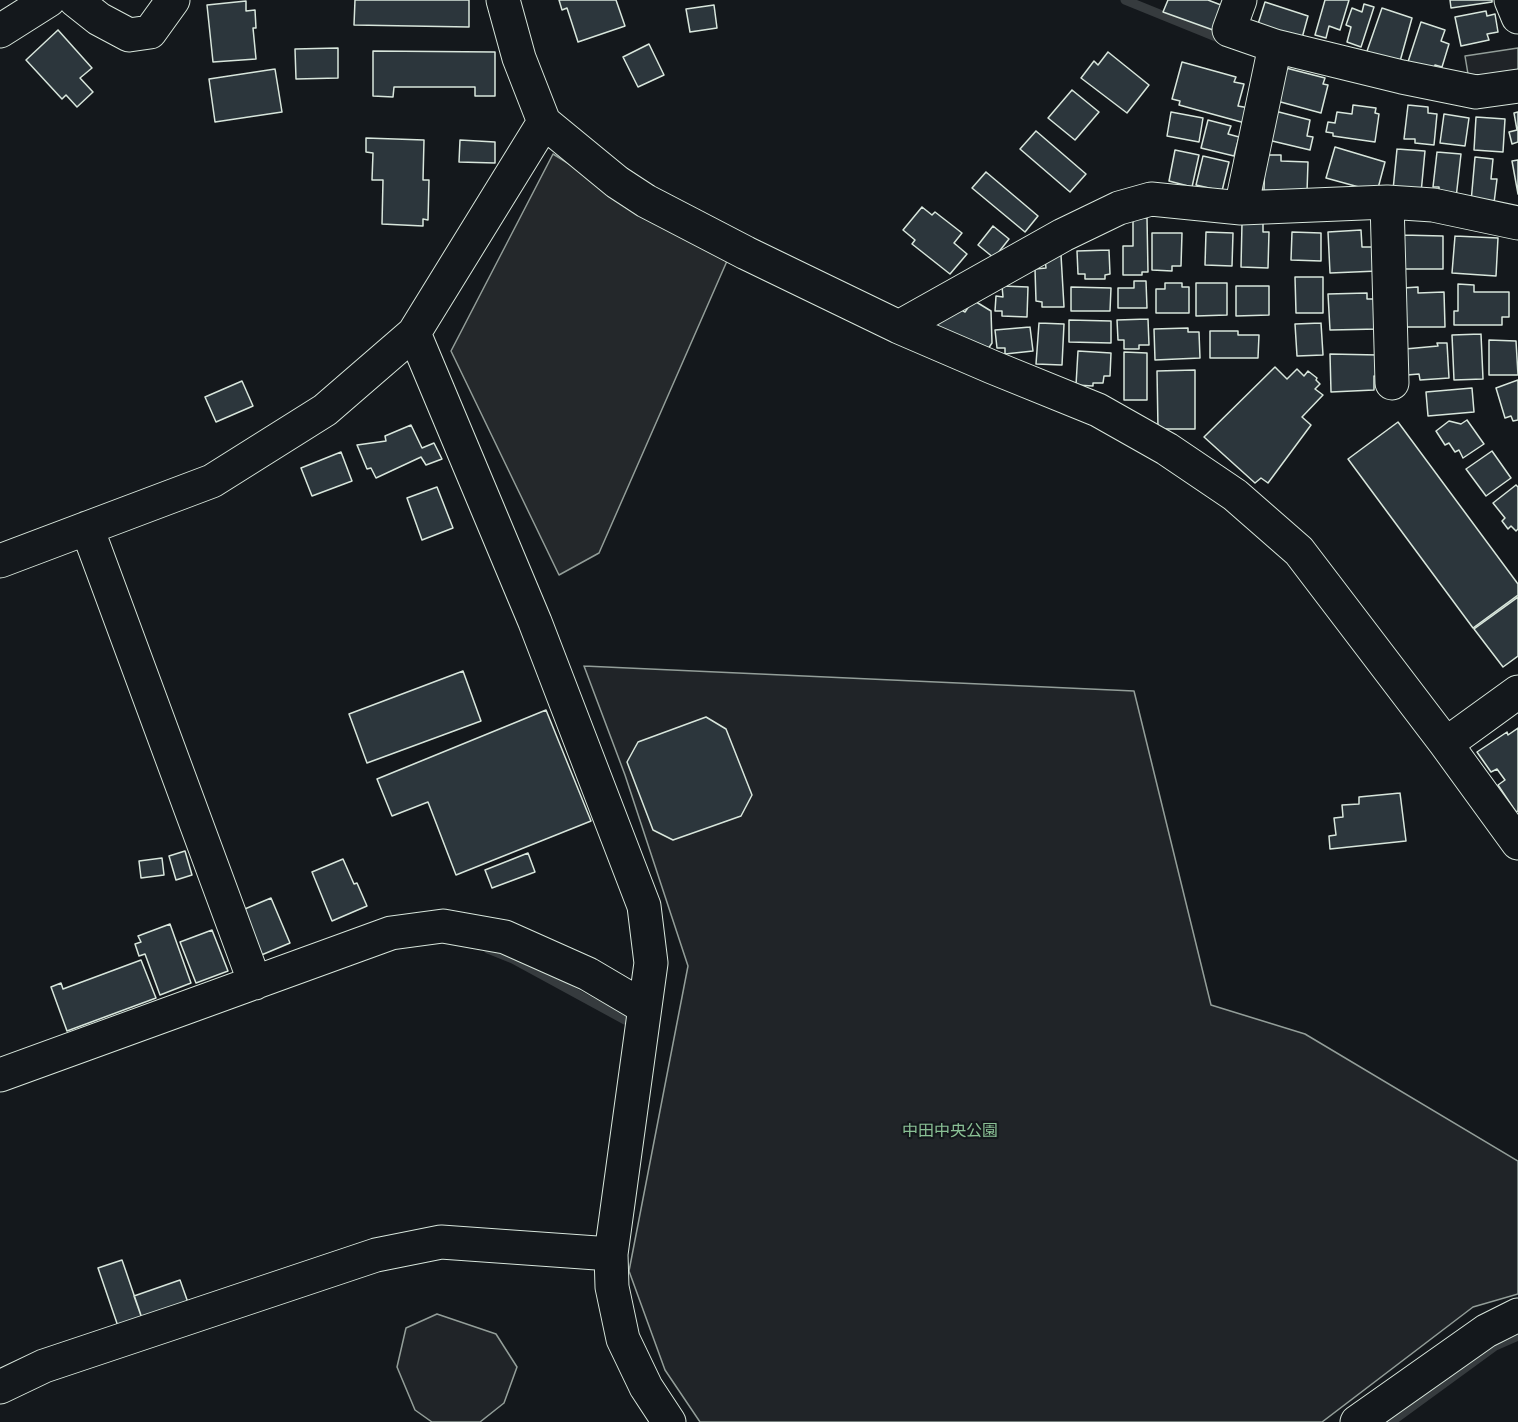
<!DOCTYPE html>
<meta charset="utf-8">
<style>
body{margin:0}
canvas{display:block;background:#14181c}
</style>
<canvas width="1518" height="1422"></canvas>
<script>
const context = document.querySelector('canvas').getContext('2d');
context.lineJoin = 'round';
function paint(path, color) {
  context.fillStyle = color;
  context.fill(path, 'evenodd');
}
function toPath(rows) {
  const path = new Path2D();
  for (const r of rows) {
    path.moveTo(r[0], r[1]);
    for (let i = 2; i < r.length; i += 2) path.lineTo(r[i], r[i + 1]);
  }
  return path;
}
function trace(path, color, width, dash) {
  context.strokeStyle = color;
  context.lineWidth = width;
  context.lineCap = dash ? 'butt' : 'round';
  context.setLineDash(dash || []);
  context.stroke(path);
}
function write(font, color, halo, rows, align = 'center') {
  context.font = font + ' "Archivo Narrow","Noto Sans JP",sans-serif';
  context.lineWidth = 4.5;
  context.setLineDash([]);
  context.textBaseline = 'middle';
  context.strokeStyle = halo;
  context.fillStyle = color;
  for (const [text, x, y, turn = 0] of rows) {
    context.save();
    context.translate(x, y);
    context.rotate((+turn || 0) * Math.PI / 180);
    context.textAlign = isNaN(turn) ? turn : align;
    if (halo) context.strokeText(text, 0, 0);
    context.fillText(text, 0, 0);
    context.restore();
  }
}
const green = toPath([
 [1518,48,1518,72,1469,80,1465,56,1518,48],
 [584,666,1134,691,1211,1005,1305,1034,1518,1161,1518,1294,1473,1307,1322,1422,700,1422,665,1370,629,1271,688,966,625,775,584,666],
 [437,1314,496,1334,517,1367,504,1403,480,1422,432,1422,415,1410,397,1367,406,1328,437,1314]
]);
paint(green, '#202428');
trace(green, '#939e99', 1.5);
const parking = toPath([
 [553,154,727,261,599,553,559,575,451,351,553,154]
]);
paint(parking, '#24282b');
trace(parking, '#939e99', 1.5);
trace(toPath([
 [1125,0,1226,41],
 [488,949,513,959,625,1020],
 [1391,1422,1495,1346,1518,1336]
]), '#363b3e', 9);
const building = toPath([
 [355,0,469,0,469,27,354,25,355,0],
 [559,0,616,0,625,26,578,42,567,8,562,10,559,0],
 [1168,0,1208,0,1221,5,1213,30,1163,12,1168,0],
 [1325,0,1349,0,1340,30,1329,26,1326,38,1315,35,1325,0],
 [1450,0,1492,0,1492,2,1451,8,1450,0],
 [246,1,246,11,255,10,256,28,253,28,256,59,213,62,207,5,246,1],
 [1265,2,1308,16,1302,38,1258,24,1265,2],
 [1364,4,1374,7,1361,47,1347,42,1351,27,1346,25,1352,8,1362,12,1364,4],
 [714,5,717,28,690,32,686,9,714,5],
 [1382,8,1412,18,1399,65,1366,54,1382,8],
 [1486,11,1487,16,1495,14,1498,32,1487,34,1489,40,1461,46,1455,17,1486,11],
 [1421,22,1445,30,1441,41,1449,44,1442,67,1435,65,1433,73,1407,65,1421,22],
 [58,30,92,68,80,78,93,92,77,107,66,95,62,99,26,60,58,30],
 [649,44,664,75,638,87,623,57,649,44],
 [338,48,338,78,296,79,295,49,338,48],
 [373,51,495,52,495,96,475,96,475,87,394,87,393,97,373,96,373,51],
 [1108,52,1149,85,1127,113,1081,78,1094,61,1098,65,1108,52],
 [1182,62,1236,77,1234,82,1244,84,1238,106,1249,108,1245,123,1179,105,1180,101,1172,99,1182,62],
 [1286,68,1325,78,1323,84,1328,85,1321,113,1277,101,1286,68],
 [275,69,282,112,215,122,209,79,275,69],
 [1072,90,1099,112,1075,140,1048,118,1072,90],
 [1353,105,1376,108,1375,113,1379,114,1375,142,1333,136,1333,133,1326,132,1328,122,1335,123,1337,112,1352,114,1353,105],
 [1408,105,1428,107,1428,113,1437,114,1434,145,1415,143,1415,139,1404,139,1408,105],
 [1275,111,1310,120,1307,136,1313,137,1310,150,1268,140,1275,111],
 [1171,112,1203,118,1199,142,1167,136,1171,112],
 [1518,112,1518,142,1512,144,1509,132,1517,130,1514,113,1518,112],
 [1444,114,1469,118,1465,146,1440,143,1444,114],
 [1476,117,1505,119,1503,152,1474,150,1476,117],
 [1208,120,1231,126,1228,134,1239,137,1234,156,1201,148,1208,120],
 [1036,131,1086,174,1070,192,1020,149,1036,131],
 [366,138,424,140,423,180,429,180,428,220,423,219,423,226,382,224,383,180,372,180,373,153,366,152,366,138],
 [460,140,495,142,495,163,459,162,460,140],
 [1335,147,1385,162,1377,192,1326,178,1335,147],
 [1397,149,1425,151,1421,193,1393,190,1397,149],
 [1175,150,1199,155,1192,187,1169,181,1175,150],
 [1437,152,1461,154,1456,198,1439,196,1439,187,1433,187,1437,152],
 [1265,155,1281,155,1281,161,1308,162,1307,192,1264,190,1265,155],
 [1203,156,1229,162,1222,191,1196,185,1203,156],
 [1475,157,1493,159,1491,179,1497,179,1494,203,1471,202,1475,157],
 [1518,160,1518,194,1512,161,1518,160],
 [986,172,1038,216,1025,232,972,188,986,172],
 [922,207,932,215,935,212,962,233,954,243,967,254,950,274,912,244,915,240,903,230,922,207],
 [1133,218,1147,218,1148,272,1142,272,1142,275,1123,275,1123,246,1133,246,1133,218],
 [1242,223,1263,223,1263,232,1269,232,1268,268,1241,267,1242,223],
 [993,226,1009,239,994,258,978,245,993,226],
 [1361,230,1362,247,1376,247,1378,271,1330,273,1328,232,1361,230],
 [1206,232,1233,233,1232,266,1205,265,1206,232],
 [1292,232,1321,233,1321,261,1291,260,1292,232],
 [1152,233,1182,233,1181,266,1172,266,1172,271,1152,270,1152,233],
 [1402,235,1443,236,1443,269,1401,269,1402,235],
 [1455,236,1498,238,1496,276,1452,273,1455,236],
 [1109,250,1110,274,1105,275,1105,279,1085,279,1085,274,1078,274,1077,251,1109,250],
 [1061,255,1064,307,1042,307,1042,302,1036,301,1035,269,1046,268,1045,259,1061,255],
 [1295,277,1323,277,1323,313,1296,313,1295,277],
 [1134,281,1146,281,1147,308,1118,308,1118,288,1134,288,1134,281],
 [1165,283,1182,283,1182,287,1189,287,1189,313,1156,313,1156,289,1165,289,1165,283],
 [1196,283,1227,283,1227,315,1196,316,1196,283],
 [1458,284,1474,285,1474,292,1509,292,1509,317,1502,317,1502,325,1454,325,1454,311,1458,311,1458,284],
 [1002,286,1028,287,1027,317,1002,316,1002,311,995,311,996,296,1003,297,1002,286],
 [1236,286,1269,286,1269,315,1236,316,1236,286],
 [1071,287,1111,288,1110,311,1071,311,1071,287],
 [1418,287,1418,293,1444,292,1445,327,1404,327,1403,288,1418,287],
 [1367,293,1367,299,1378,299,1379,329,1330,330,1328,294,1367,293],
 [973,300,991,311,992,343,986,352,937,328,934,321,960,309,965,312,973,300],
 [1148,319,1149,345,1139,345,1139,349,1124,349,1124,340,1118,340,1117,320,1148,319],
 [1069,320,1111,321,1111,343,1069,342,1069,320],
 [1039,323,1064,324,1062,365,1036,364,1039,323],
 [1321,323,1323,355,1297,356,1295,324,1321,323],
 [1030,327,1033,351,1005,354,1005,348,997,348,995,330,1030,327],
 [1188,328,1188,332,1199,332,1200,358,1155,360,1154,329,1188,328],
 [1210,331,1238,331,1238,335,1259,335,1258,358,1210,358,1210,331],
 [1481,334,1483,379,1454,380,1452,335,1481,334],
 [1489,340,1516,341,1518,375,1489,375,1489,340],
 [1437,343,1447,343,1449,378,1420,380,1419,374,1407,375,1405,349,1438,346,1437,343],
 [1078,351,1111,353,1110,376,1104,376,1103,383,1093,383,1093,386,1076,385,1078,351],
 [1124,352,1147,353,1147,400,1124,400,1124,352],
 [1330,354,1378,355,1378,377,1374,376,1374,390,1331,392,1330,354],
 [1275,367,1287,379,1297,369,1304,376,1308,371,1317,378,1316,380,1320,384,1315,389,1323,395,1302,417,1311,425,1268,483,1261,478,1255,483,1204,437,1275,367],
 [1195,370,1195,429,1158,429,1157,371,1195,370],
 [1518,380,1518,420,1513,421,1511,416,1505,418,1496,388,1518,380],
 [242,381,253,406,216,422,205,397,242,381],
 [1472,388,1474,412,1428,416,1426,392,1472,388],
 [1467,420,1484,444,1463,458,1459,450,1455,452,1449,443,1445,445,1436,431,1449,421,1461,424,1467,420],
 [1398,422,1518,584,1518,595,1473,628,1348,459,1398,422],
 [411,425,422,448,434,443,442,459,426,465,421,457,376,478,371,468,367,469,357,445,386,441,385,436,411,425],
 [1492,451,1511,478,1486,496,1466,469,1492,451],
 [341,452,352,481,312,496,301,468,341,452],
 [1516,485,1518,487,1518,529,1516,531,1511,526,1508,529,1502,521,1505,518,1493,503,1516,485],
 [437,487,453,528,422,540,407,498,437,487],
 [1518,597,1518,656,1503,667,1474,629,1518,597],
 [463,671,481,721,367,763,349,714,463,671],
 [546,710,591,821,456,875,428,802,392,816,377,779,546,710],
 [706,717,726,729,752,795,741,816,673,840,653,830,627,762,638,742,706,717],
 [1518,728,1518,811,1516,812,1498,785,1505,780,1497,769,1491,772,1477,752,1507,732,1508,735,1518,728],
 [1400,793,1406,841,1330,849,1329,836,1336,835,1334,818,1343,817,1342,805,1359,804,1359,797,1400,793],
 [185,851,192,875,176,880,169,856,185,851],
 [528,853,535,872,492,888,485,870,528,853],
 [162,858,164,875,141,878,139,861,162,858],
 [343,859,354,884,357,883,367,906,332,921,312,872,343,859],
 [271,898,290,943,259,956,240,911,271,898],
 [170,924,191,983,160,995,145,954,139,956,135,944,141,942,138,936,170,924],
 [212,930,228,971,196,983,180,942,212,930],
 [141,960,156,998,67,1031,51,987,61,983,63,989,141,960],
 [122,1260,145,1327,121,1335,98,1268,122,1260],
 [180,1280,191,1311,145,1327,134,1296,180,1280]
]);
paint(building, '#2c363c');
trace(building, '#d8e6dc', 1.5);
const minor = toPath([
 [75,0,99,19,129,35,150,32,173,0],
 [503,0,519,58,544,122,617,182,646,201,746,253,899,327,992,367,1098,410,1167,449,1235,495,1299,551,1446,744,1518,843],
 [1240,0,1229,30,1275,46,1402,77,1476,92,1518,86],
 [1511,0,1518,17],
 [0,31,49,0],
 [1387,202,1392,383],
 [1241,208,1275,46],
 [899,327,1063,235,1119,208,1151,199,1241,208,1387,202,1433,205,1518,223],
 [414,333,535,622,644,906,651,963,611,1254,612,1287,623,1339,646,1387,669,1422],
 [87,528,255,983],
 [0,561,212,481,325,410,414,333,544,122],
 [1446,744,1518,692],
 [0,1075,391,933,443,926,505,937,588,974,644,1007],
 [0,1387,44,1366,376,1255,441,1242,611,1254],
 [1357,1422,1486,1331,1518,1315]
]);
trace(minor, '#d8e6dc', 35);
trace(minor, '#14181c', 33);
write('16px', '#8ac095', '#14181c', [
 ["中田中央公園",950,1132]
]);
</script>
